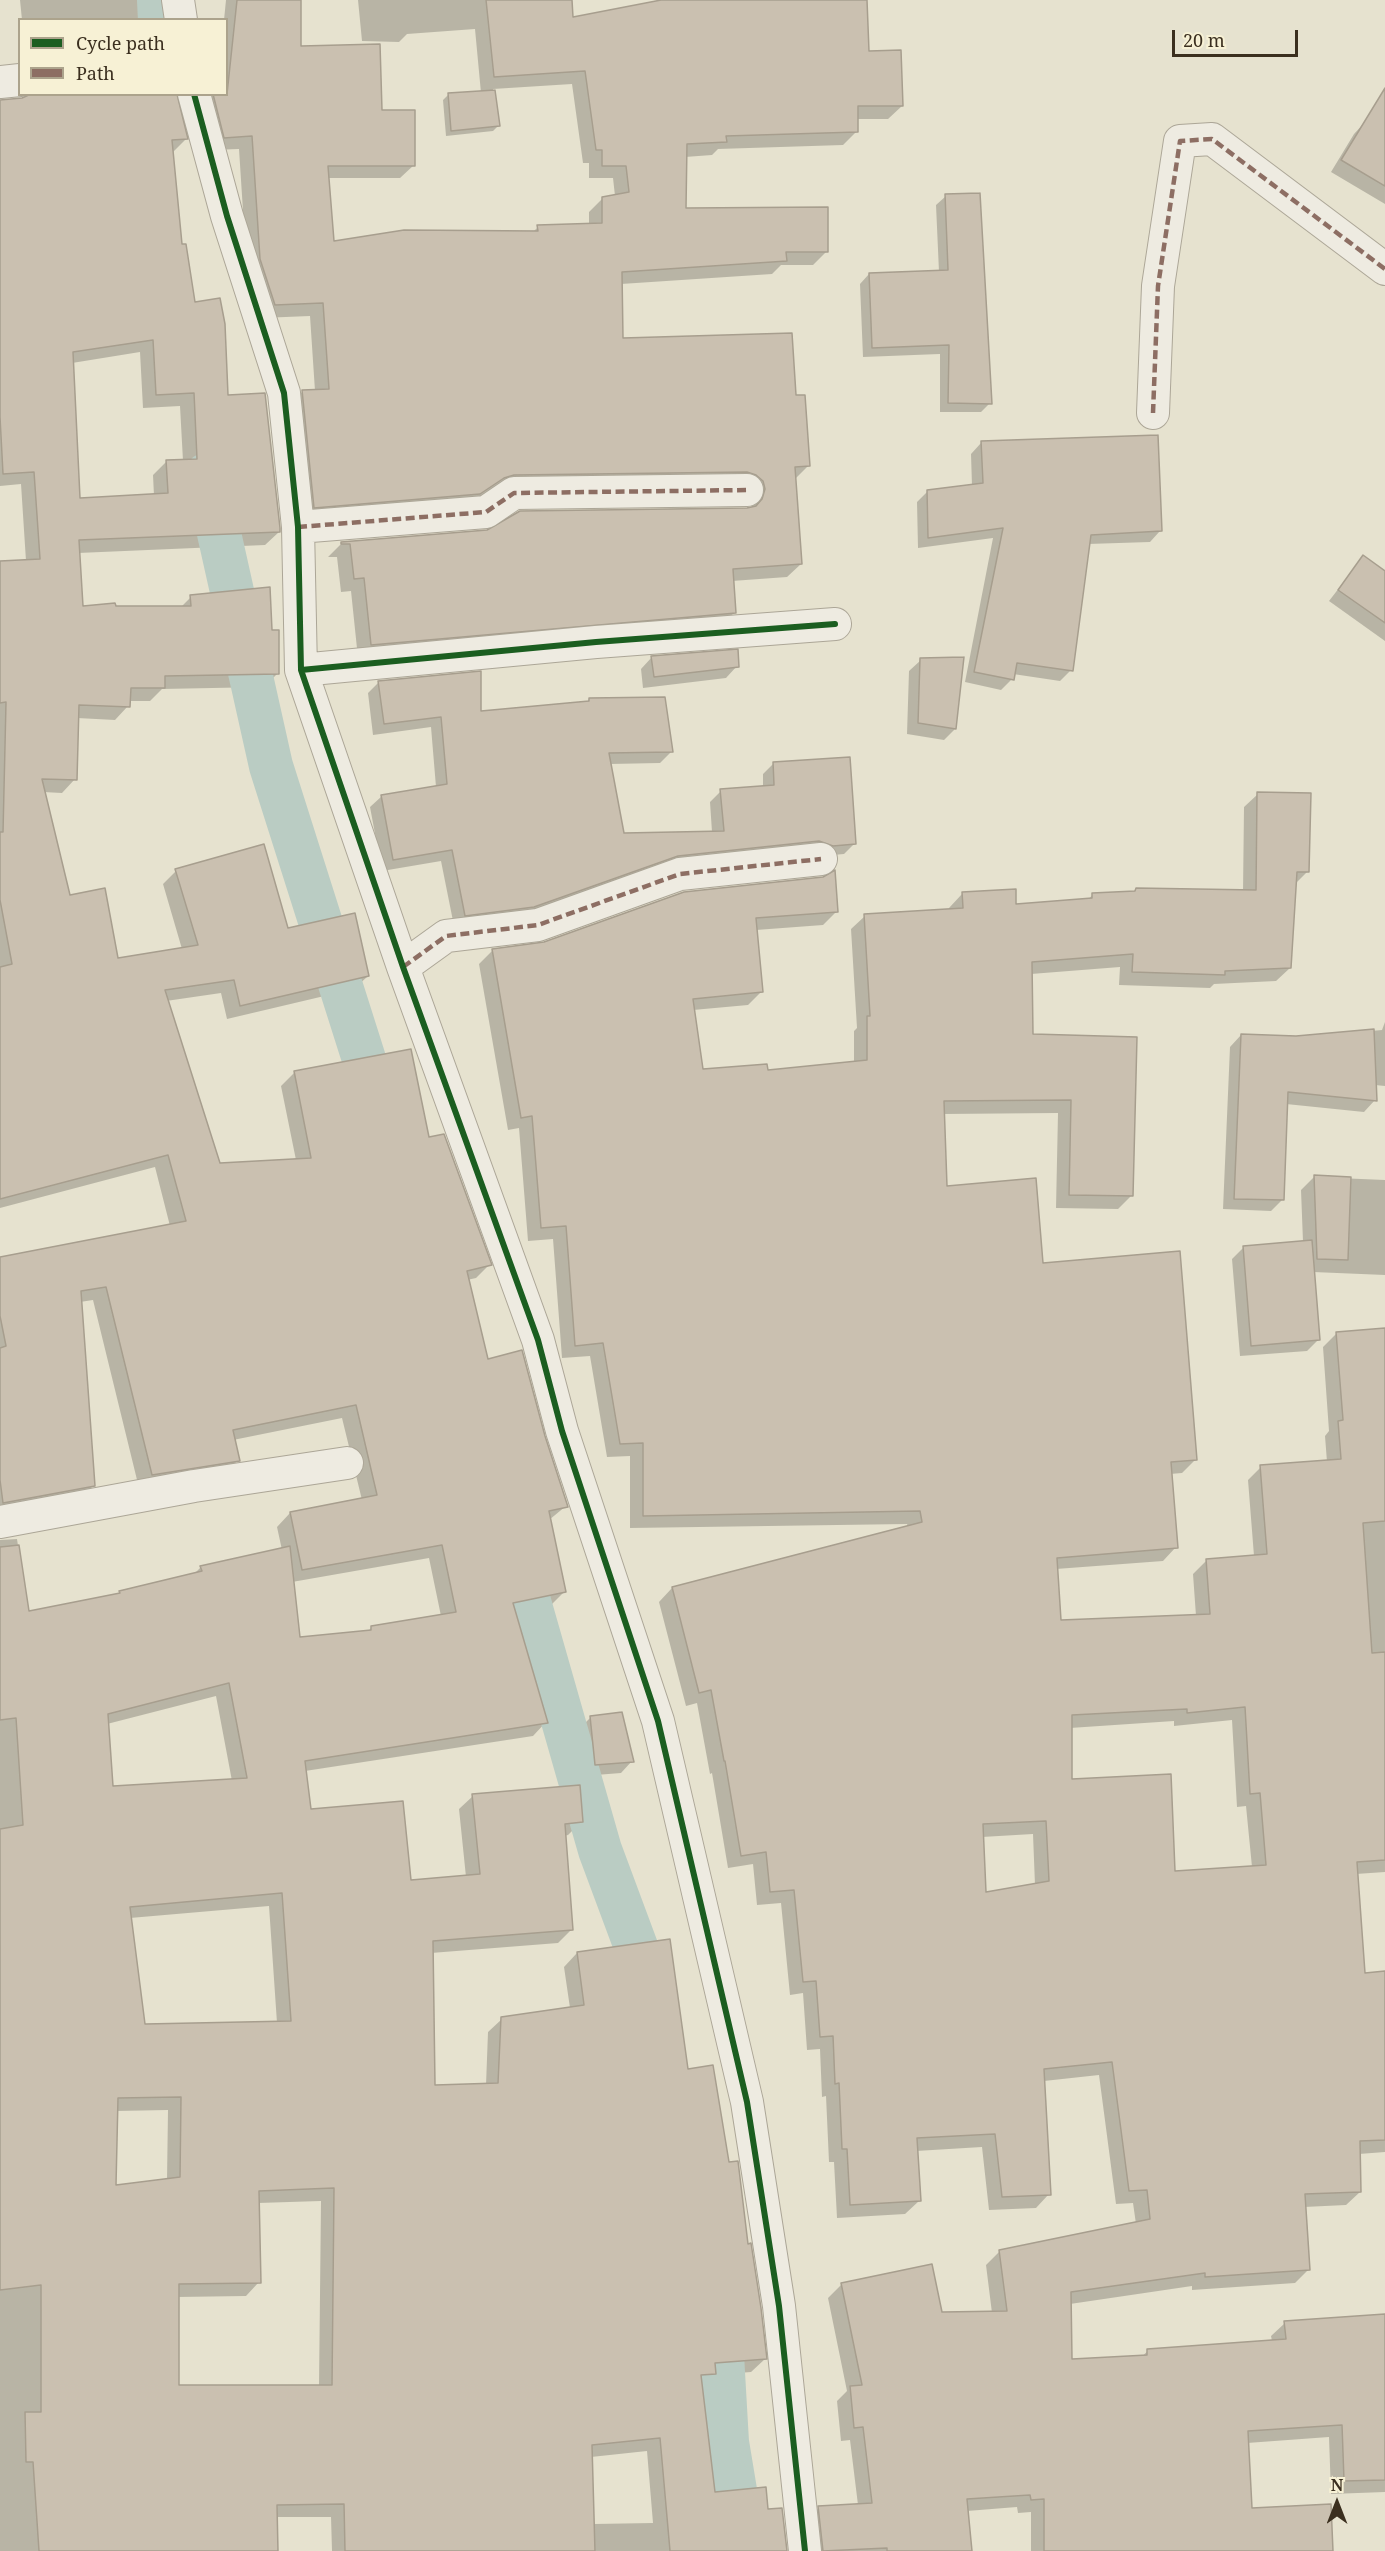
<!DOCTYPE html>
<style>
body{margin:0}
#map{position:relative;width:1385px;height:2551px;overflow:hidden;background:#e6e2cf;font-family:"Noto Serif",serif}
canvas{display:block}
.legend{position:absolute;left:18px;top:18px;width:210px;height:78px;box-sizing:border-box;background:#f7f1d5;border:2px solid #aca38c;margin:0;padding:8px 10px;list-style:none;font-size:18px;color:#3b2f1f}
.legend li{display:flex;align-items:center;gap:12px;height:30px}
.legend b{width:30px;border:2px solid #aca38c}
.north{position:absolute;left:1307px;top:2473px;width:60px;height:60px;-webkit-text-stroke:4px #f7f1d5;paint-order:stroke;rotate:0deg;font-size:16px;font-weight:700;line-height:24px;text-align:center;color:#3b2f1f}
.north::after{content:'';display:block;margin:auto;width:21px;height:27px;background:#3b2f1f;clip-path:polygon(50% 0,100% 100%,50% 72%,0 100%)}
.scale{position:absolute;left:1172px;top:30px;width:126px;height:27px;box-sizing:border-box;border:3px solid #3b2f1f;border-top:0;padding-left:8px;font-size:18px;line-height:21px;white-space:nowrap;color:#3b2f1f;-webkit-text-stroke:4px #f7f1d5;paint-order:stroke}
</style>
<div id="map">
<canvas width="1385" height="2551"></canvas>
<ul class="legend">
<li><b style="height:8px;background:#1b5e20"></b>Cycle path</li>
<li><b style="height:8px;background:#8d6e63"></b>Path</li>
</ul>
<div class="north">N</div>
<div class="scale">20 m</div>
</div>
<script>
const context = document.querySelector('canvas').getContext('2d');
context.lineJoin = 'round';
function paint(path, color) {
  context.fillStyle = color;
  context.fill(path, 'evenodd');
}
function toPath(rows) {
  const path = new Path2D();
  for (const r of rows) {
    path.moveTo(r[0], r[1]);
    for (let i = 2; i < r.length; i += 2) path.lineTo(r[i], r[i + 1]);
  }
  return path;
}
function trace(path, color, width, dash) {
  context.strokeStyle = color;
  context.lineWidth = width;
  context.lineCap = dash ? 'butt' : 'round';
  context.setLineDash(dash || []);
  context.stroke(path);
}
paint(toPath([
 [20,0,141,0,138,1,140,20,22,20],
 [226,0,299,0,299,47,381,112,414,165,400,178,328,178,332,243,533,232,538,227,589,225,589,212,603,198,615,196,613,178,589,178,589,163,583,163,572,84,493,89,499,125,493,131,446,136,443,100,449,94,481,93,475,29,407,34,399,42,362,41,358,0,571,0,572,19,668,0,865,0,867,53,902,106,888,119,856,119,857,131,843,145,718,149,712,155,685,157,685,210,827,251,813,265,781,265,772,274,621,284,621,340,795,397,809,465,795,479,801,564,787,577,732,581,734,613,720,626,358,658,351,591,341,592,337,557,328,557,342,543,751,509,752,505,750,495,465,507,301,521,289,406,302,392,315,391,310,316,261,318,247,273,239,149,211,150,191,94,226,94,226,20,224,20],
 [0,101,186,139,172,153,180,246,193,304,279,532,265,545,78,553,81,607,180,608,191,597,271,631,278,673,264,687,162,689,150,701,129,701,128,706,115,720,77,718,75,779,62,793,43,792,69,897,117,959,182,949,163,884,176,871,368,976,354,989,227,1019,221,993,166,1001,219,1165,296,1160,281,1086,295,1072,428,1138,490,1264,476,1278,467,1280,487,1361,543,1436,566,1506,549,1520,565,1591,551,1605,514,1613,546,1722,533,1736,305,1771,310,1810,410,1881,466,1877,459,1809,473,1796,581,1822,568,1835,564,1836,572,1929,558,1943,431,1953,434,2087,486,2085,488,2032,502,2019,570,2008,564,1967,577,1953,687,2071,728,2164,746,2245,765,2359,751,2372,713,2375,701,2387,714,2493,766,2511,785,2551,332,2551,331,2517,276,2517,276,2551,0,2551,0,1540,17,1539,28,1613,117,1595,120,1592,194,1574,201,1567,282,1550,277,1527,290,1513,362,1500,342,1418,233,1440,238,1460,225,1474,139,1488,93,1300,80,1302,93,1486,80,1499,0,1514,0,1258,170,1226,155,1167,0,1208,0,562,26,561,21,484,0,486],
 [140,352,143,408,180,406,183,461,166,462,153,475,154,496,79,500,72,363],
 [429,1558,441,1616,371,1628,367,1632,299,1639,292,1582],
 [216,1696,232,1781,111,1787,107,1724],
 [269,1906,277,2023,144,2025,130,1918],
 [168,2110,167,2180,115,2186,116,2111],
 [321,2201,319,2387,177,2387,177,2297,246,2296,259,2282,258,2203],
 [647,2451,653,2523,593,2524,591,2457],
 [1365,122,1385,134,1385,204,1331,172,1354,134],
 [946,196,990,403,981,412,940,412,940,354,863,357,860,284,869,274,939,272,936,205],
 [981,443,1160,531,1150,542,1088,544,1071,670,1060,681,1013,674,1012,679,1001,690,965,682,993,538,918,548,917,502,928,491,972,486,971,454],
 [1363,557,1385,573,1385,641,1329,601],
 [652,657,737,666,726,678,643,688,641,669],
 [921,660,955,729,944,740,907,734,909,671],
 [379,682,479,713,586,703,589,699,671,752,660,763,610,764,623,834,712,832,710,802,721,791,763,787,763,774,774,763,855,843,844,854,821,856,521,918,454,926,441,861,382,871,370,807,382,796,436,787,431,727,373,735,368,693],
 [1258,794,1307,872,1295,884,1290,968,1276,981,1214,984,1210,988,1119,985,1120,967,1031,974,1031,1036,1131,1196,1118,1209,1056,1208,1058,1113,943,1114,946,1187,1042,1265,1196,1459,1182,1473,1170,1474,1176,1547,1163,1561,1056,1569,1060,1622,1196,1616,1193,1574,1207,1560,1254,1556,1248,1480,1261,1467,1327,1462,1325,1436,1329,1431,1323,1347,1336,1334,1385,1330,1385,1872,1356,1874,1364,1974,1385,1973,1385,2152,1359,2154,1360,2192,1346,2205,1304,2207,1309,2269,1295,2283,1192,2290,1192,2286,1070,2304,1071,2361,1141,2357,1148,2351,1272,2341,1271,2336,1285,2323,1385,2315,1385,2492,1331,2494,1329,2437,1247,2443,1251,2510,1332,2551,1031,2551,1031,2512,1018,2513,1017,2507,967,2511,970,2551,809,2551,805,2521,819,2508,858,2505,850,2440,841,2441,837,2401,847,2391,828,2298,842,2284,941,2314,992,2313,986,2265,999,2252,1136,2224,1133,2203,1116,2204,1099,2075,1044,2081,1049,2194,1036,2208,989,2210,982,2147,916,2151,919,2201,905,2214,837,2218,834,2162,829,2162,826,2096,822,2097,820,2049,807,2050,803,1993,790,1995,781,1903,757,1905,753,1864,728,1868,712,1773,710,1774,697,1703,686,1706,659,1602,672,1588,908,1527,907,1524,630,1528,630,1456,607,1457,590,1356,562,1358,553,1239,528,1241,519,1128,508,1130,479,964,493,950,544,943,684,893,837,911,823,925,756,930,761,992,748,1005,693,1010,702,1070,766,1071,854,1062,854,1031,857,1028,851,929,865,916,949,911,949,908,962,894,1015,905,1088,899,1093,895,1132,893,1136,889,1243,892,1244,807],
 [1232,1720,1237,1807,1246,1806,1252,1867,1174,1873,1070,1781,1070,1728,1174,1721,1174,1726],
 [1033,1834,1035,1885,985,1894,982,1837],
 [1385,1022,1385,1086,1375,1085,1375,1100,1364,1112,1286,1104,1283,1199,1271,1211,1223,1209,1230,1047,1241,1035,1296,1038,1382,1030],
 [1314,1177,1385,1180,1385,1275,1313,1272,1319,1339,1307,1351,1240,1356,1232,1259,1244,1247,1303,1242,1301,1190],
 [591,1717,632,1761,621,1773,583,1776,579,1729]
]), '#0003');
trace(toPath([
 [159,0,160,20],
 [206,475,271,766,382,1116],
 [512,1542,600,1850,655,1998],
 [719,2303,727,2442,745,2551]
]), '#baccc3', 44);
const building = toPath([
 [237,0,301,0,301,46,380,44,382,110,415,110,415,166,328,166,334,241,404,230,538,231,537,225,602,223,602,197,629,192,626,166,602,166,602,150,596,150,585,71,494,77,486,0,572,0,573,17,661,0,867,0,869,51,901,50,903,106,858,106,858,132,726,136,727,142,687,144,686,208,828,207,828,252,786,252,787,261,622,272,623,338,792,333,796,395,805,395,810,466,795,467,802,564,733,569,736,613,371,645,364,578,354,579,350,544,341,544,341,542,487,530,520,511,747,508,756,506,762,499,765,489,763,481,756,475,747,472,514,475,504,478,480,494,314,508,302,390,329,389,323,303,275,305,260,259,252,136,224,138,213,94,227,94,237,0],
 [1385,88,1385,186,1341,160,1385,88],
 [495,90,500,126,451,131,448,93,495,90],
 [31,94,177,94,188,139,172,140,182,244,186,244,195,302,220,298,225,324,228,395,265,393,280,528,280,532,79,540,83,606,115,603,116,606,191,606,190,595,270,587,272,630,279,630,279,674,165,676,165,688,131,688,130,707,79,705,77,780,42,779,70,895,105,888,118,958,198,945,175,869,264,844,288,928,355,913,369,976,240,1006,234,980,165,990,220,1163,311,1158,294,1071,411,1049,429,1137,444,1134,492,1265,467,1271,488,1359,522,1350,545,1436,568,1507,549,1511,566,1592,513,1603,548,1723,305,1761,311,1809,403,1801,411,1880,480,1874,472,1794,580,1785,583,1822,565,1824,573,1930,433,1941,435,2085,498,2083,501,2017,584,2005,577,1952,670,1939,688,2069,713,2065,729,2162,738,2161,748,2244,751,2243,761,2308,767,2359,715,2363,716,2374,701,2375,715,2492,766,2487,768,2509,782,2508,787,2551,670,2551,660,2438,592,2445,595,2551,345,2551,344,2504,277,2505,278,2551,39,2551,33,2462,26,2462,25,2412,41,2412,41,2285,0,2290,0,1829,23,1825,16,1718,0,1720,0,1547,19,1545,29,1611,120,1593,119,1591,202,1571,200,1566,290,1546,300,1637,371,1630,371,1626,456,1612,442,1545,302,1570,290,1512,377,1495,356,1405,233,1430,240,1461,152,1475,106,1287,81,1291,95,1486,3,1503,0,1480,0,1348,6,1346,0,1316,0,1257,186,1221,168,1155,0,1199,0,967,12,964,0,900,0,832,3,832,6,702,0,703,0,561,40,559,34,472,3,474,0,417,0,100,22,98,31,94],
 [153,340,156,395,194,393,197,459,166,460,168,493,80,498,73,352,153,340],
 [229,1683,247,1778,113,1786,108,1714,229,1683],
 [282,1893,291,2021,145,2024,130,1907,282,1893],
 [181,2097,180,2177,116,2185,118,2098,181,2097],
 [334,2188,332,2385,179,2385,179,2284,261,2283,259,2191,334,2188],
 [980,193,992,404,948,403,949,345,872,348,869,273,948,270,945,194,980,193],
 [1158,435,1162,531,1091,535,1073,671,1017,663,1014,680,974,672,1003,528,928,538,927,490,983,483,981,441,1158,435],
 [1363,555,1385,571,1385,623,1338,590,1363,555],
 [738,649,739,667,654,677,651,656,738,649],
 [964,657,956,729,918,723,920,658,964,657],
 [481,671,481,711,589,701,589,698,665,697,673,752,609,753,624,833,724,831,720,789,774,785,773,762,850,757,856,844,833,846,819,841,678,856,534,907,465,916,452,850,393,860,381,795,447,784,441,717,384,724,378,681,481,671],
 [1257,792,1311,793,1309,872,1297,872,1291,968,1225,971,1225,975,1132,972,1133,954,1032,962,1033,1034,1137,1037,1133,1196,1069,1195,1071,1100,944,1101,947,1186,1036,1178,1043,1263,1180,1251,1197,1460,1171,1462,1178,1548,1057,1558,1061,1620,1210,1614,1206,1559,1267,1554,1260,1465,1341,1459,1338,1421,1343,1420,1336,1332,1385,1328,1385,1521,1363,1523,1372,1653,1385,1652,1385,1860,1357,1862,1365,1973,1385,1971,1385,2140,1360,2141,1361,2192,1305,2194,1310,2270,1205,2277,1205,2273,1071,2292,1072,2359,1147,2355,1147,2349,1286,2339,1284,2321,1385,2314,1385,2480,1344,2481,1342,2425,1248,2431,1252,2508,1331,2504,1333,2551,1044,2551,1044,2499,1031,2500,1030,2495,967,2499,972,2551,887,2551,887,2548,823,2551,818,2506,872,2503,863,2427,854,2428,850,2386,862,2385,841,2283,932,2264,942,2312,1007,2311,999,2250,1150,2219,1147,2190,1129,2191,1112,2062,1044,2069,1051,2195,1002,2197,995,2134,917,2138,921,2201,850,2205,847,2149,842,2149,839,2083,835,2084,833,2036,820,2037,816,1981,803,1982,794,1890,770,1892,766,1852,741,1856,725,1761,724,1761,711,1690,699,1693,672,1587,922,1522,920,1511,643,1516,643,1443,620,1444,603,1343,575,1346,566,1226,541,1228,532,1116,521,1118,492,949,544,942,684,892,823,877,835,870,838,912,756,918,763,992,693,999,703,1069,767,1064,768,1070,867,1060,867,1016,870,1016,864,914,963,908,962,892,1016,889,1016,904,1092,898,1092,893,1135,891,1136,888,1256,890,1257,792],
 [1245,1707,1250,1794,1260,1793,1266,1865,1175,1871,1171,1774,1072,1779,1072,1715,1187,1709,1187,1713,1245,1707],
 [1046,1821,1049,1881,986,1892,983,1824,1046,1821],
 [1374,1029,1377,1101,1288,1092,1284,1200,1234,1199,1241,1034,1296,1036,1374,1029],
 [1314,1175,1351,1177,1348,1260,1317,1259,1314,1175],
 [1312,1240,1320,1340,1251,1346,1243,1246,1312,1240],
 [622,1712,634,1762,595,1765,590,1716,622,1712]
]);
paint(building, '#cac0b0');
trace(building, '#a79e8e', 1.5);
const minor = toPath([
 [178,0,181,20],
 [0,82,20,80],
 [194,94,227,216,284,393,298,527,301,670,403,967,538,1340,562,1431,658,1721,747,2102,779,2306,805,2551],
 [1153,413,1158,286,1180,141,1212,139,1385,269],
 [298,527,486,512,514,493,747,490],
 [301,670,596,642,835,624],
 [403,967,446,936,538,925,680,874,821,859],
 [0,1522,194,1486,347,1463]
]);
trace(minor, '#aca697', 34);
trace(minor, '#eeebe1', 32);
trace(toPath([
 [1153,413,1158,286,1180,141,1212,139,1385,269],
 [298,527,486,512,514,493,747,490],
 [403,967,446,936,538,925,680,874,821,859]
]), '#8d6e63', 4.5, [9, 4.5]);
trace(toPath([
 [194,94,227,216,284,393,298,527,301,670,403,967,538,1340,562,1431,658,1721,747,2102,779,2306,805,2551],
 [301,670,596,642,835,624]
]), '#1b5e20', 6);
</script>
